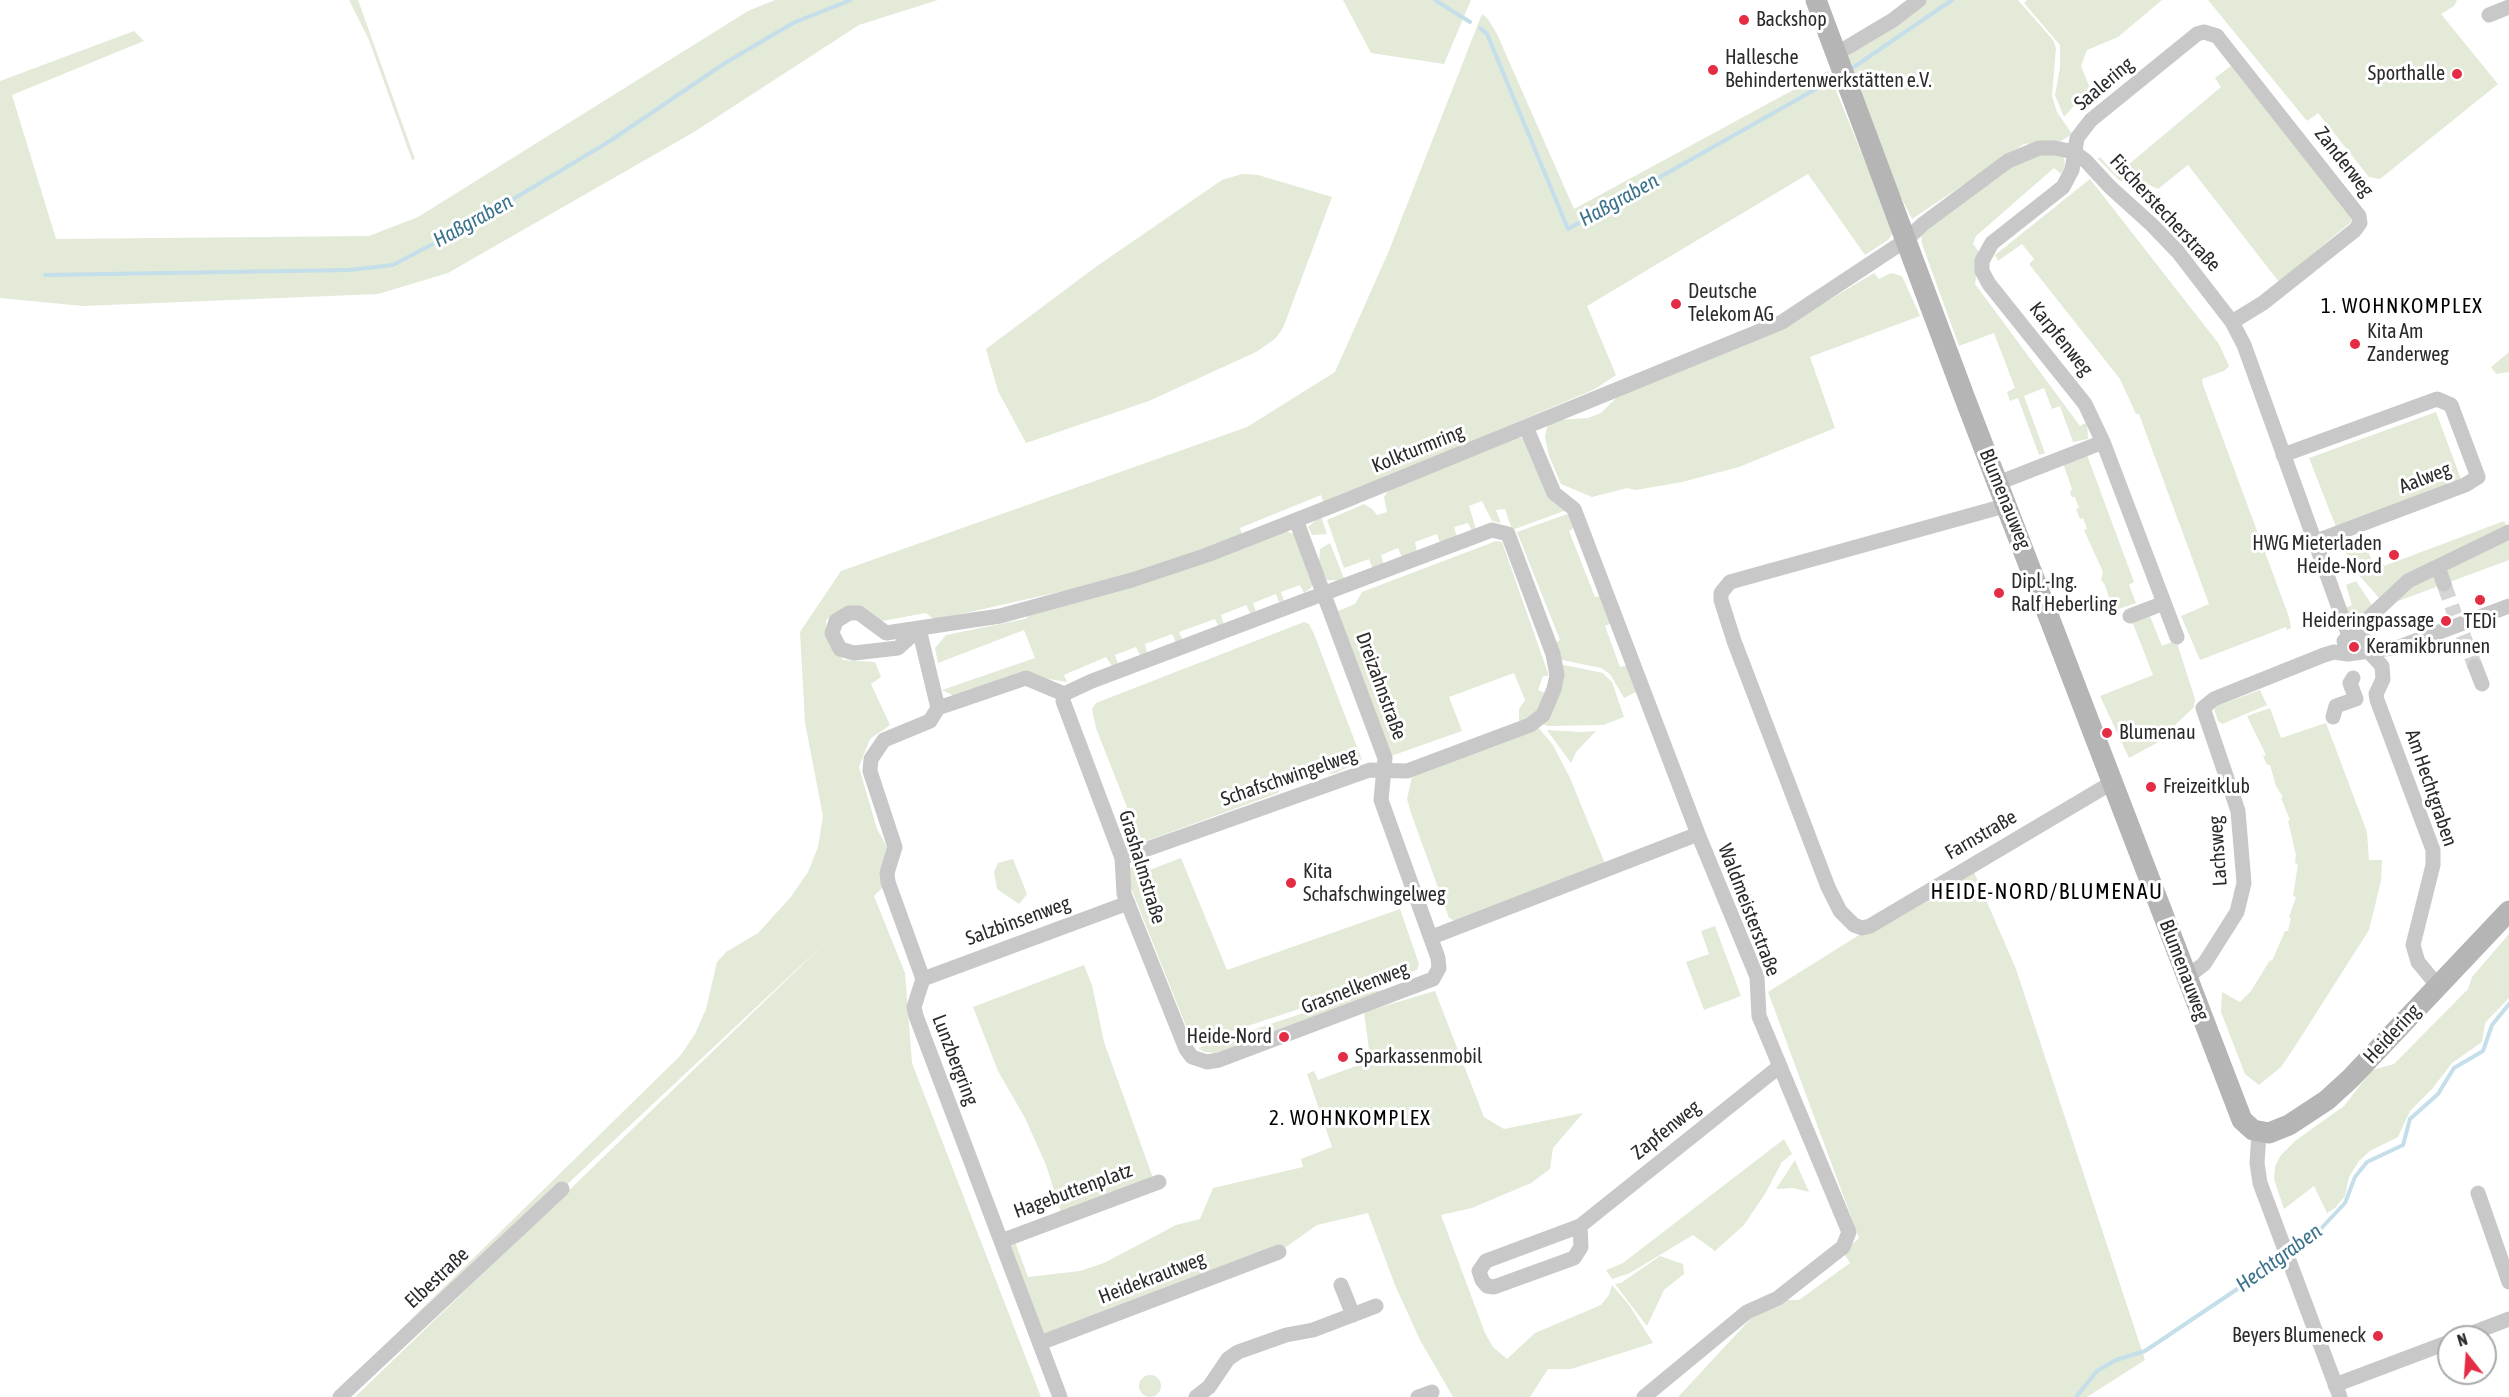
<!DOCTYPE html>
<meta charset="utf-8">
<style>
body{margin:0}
#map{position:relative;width:2509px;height:1397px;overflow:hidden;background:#fff;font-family:"Asap Condensed",sans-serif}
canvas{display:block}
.north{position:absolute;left:2437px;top:1325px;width:60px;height:60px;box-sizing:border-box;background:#fff;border:2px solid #aaa;border-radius:50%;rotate:343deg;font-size:16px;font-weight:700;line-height:24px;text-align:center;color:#2b2b2b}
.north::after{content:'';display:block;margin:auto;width:21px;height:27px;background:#e42c45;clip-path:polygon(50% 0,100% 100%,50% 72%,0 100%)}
</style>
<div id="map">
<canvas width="2509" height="1397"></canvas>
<div class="north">N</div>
</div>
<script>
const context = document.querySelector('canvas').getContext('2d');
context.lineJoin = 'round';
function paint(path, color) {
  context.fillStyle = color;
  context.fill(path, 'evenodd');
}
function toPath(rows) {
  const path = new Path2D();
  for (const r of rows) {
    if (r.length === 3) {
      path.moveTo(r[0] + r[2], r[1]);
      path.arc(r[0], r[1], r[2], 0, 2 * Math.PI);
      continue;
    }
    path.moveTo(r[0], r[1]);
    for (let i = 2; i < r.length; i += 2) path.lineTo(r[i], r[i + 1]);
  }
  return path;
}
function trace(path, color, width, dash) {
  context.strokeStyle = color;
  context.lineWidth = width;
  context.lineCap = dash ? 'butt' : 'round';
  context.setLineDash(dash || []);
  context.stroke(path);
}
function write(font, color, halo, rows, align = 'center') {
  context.font = font + ' "Asap Condensed",sans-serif';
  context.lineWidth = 6;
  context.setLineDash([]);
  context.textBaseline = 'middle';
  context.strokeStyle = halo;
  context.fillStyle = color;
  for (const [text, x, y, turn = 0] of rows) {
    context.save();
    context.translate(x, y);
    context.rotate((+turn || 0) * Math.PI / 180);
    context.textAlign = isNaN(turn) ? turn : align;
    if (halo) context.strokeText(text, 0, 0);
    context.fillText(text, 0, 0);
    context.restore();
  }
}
paint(toPath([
 [349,0,358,0,415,159,412,160,369,40],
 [775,0,938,0,859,25,694,132,448,273,378,294,83,306,0,298,0,81,134,31,144,41,12,95,56,239,369,236,418,217,748,11],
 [1343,0,1471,0,1444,64,1371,53],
 [1926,0,2018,0,2053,40,2056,48,2052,96,2057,112,2072,134,2061,141,2024,144,1912,219,1873,142,1845,58],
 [2027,0,2162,0,2118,37,2087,50,2081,66,2090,88,2064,117,2055,95,2060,67,2060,45,2024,3],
 [2208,0,2457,0,2454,6,2441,14,2498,84,2380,179,2369,177,2318,113,2307,121],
 [1482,14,1488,19,1497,34,1574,209,1828,71,1892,227,1892,234,1888,240,1865,255,1808,174,1587,306,1616,375,1595,389,1324,504,1321,495,1240,528,1242,535,1125,577,935,620,926,613,882,621,841,610,826,620,827,638,843,660,875,662,881,677,871,684,890,725,870,739,859,767,877,829,889,850,888,882,874,896,905,973,912,1063,1041,1397,355,1397,828,940,355,1383,352,1377,680,1056,695,1034,706,1009,717,962,726,952,758,933,790,898,808,872,818,847,823,816,805,723,800,632,841,571,1247,427,1335,372,1388,253],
 [2231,66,2349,213,2352,221,2279,282,2188,165,2158,189,2145,183,2120,181,2098,159,2100,157,2116,175,2221,87,2215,78],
 [2059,153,2064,158,2065,167,2061,174,2054,168,1976,236,1973,244,1979,252,1975,284,2080,426,2087,422,2088,439,2073,442,2060,406,2052,409,2044,388,2024,396,2045,453,2039,455,2018,398,2010,401,2007,392,2015,388,1994,333,1959,346,1922,244,1921,234,2029,154],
 [1242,174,1258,175,1332,197,1283,328,1275,339,1256,352,1149,401,1026,443,998,391,986,349,1097,266,1222,180],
 [2090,179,2219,344,2229,366,2224,371,2202,379,2203,385,2289,617,2291,628,2287,630,2286,627,2200,660,2181,616,2209,604,2139,414,2136,414,2120,379,2029,264,2034,259,2022,244,1998,261,1995,255],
 [1874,273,1879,279,1891,273,1902,276,1920,316,1810,357,1835,428,1739,467,1682,482,1636,490,1627,488,1592,497,1561,484,1549,456,1545,437,1547,427,1556,420,1588,418,1601,413,1619,395,1796,320],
 [2509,352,2509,372,2496,374,2491,367],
 [2436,412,2461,479,2336,527,2309,458],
 [1513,437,1525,438,1567,510,1512,530,1505,509,1496,510,1501,523,1492,521,1482,501,1469,506,1476,529,1472,531,1468,523,1454,527,1457,537,1440,543,1437,534,1415,542,1417,552,1402,557,1398,548,1381,555,1384,565,1373,569,1369,559,1344,568,1327,520,1364,504,1372,509,1377,515,1387,512,1384,497,1391,486],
 [2087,455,2134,582,2129,585,2136,603,2113,611,2105,585,2101,580,2103,572,2084,530,2087,529,2083,518,2080,519,2076,509,2079,508,2075,497,2072,497,2070,493,2072,489,2063,463],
 [1570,513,1575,527,1569,531,1595,597,1601,596,1612,623,1605,626,1620,667,1628,665,1638,691,1624,698,1610,674,1601,668,1557,659,1553,644,1560,640,1517,532],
 [1321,516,1327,534,1312,535,1308,527],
 [2504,521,2506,525,2380,599,2357,573,2346,553,2347,550,2364,543,2376,569],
 [1285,531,1294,534,1314,580,1311,588,1304,593,1300,585,1281,592,1284,601,1279,602,1276,594,1253,603,1256,612,1251,614,1246,605,1221,615,1224,625,1219,627,1215,619,1179,632,1183,641,1176,643,1172,634,1145,644,1147,653,1140,655,1136,647,1115,655,1118,664,1112,666,1106,657,1064,675,1067,682,1020,674,954,696,942,690,1035,658,1024,630,938,663,935,648,946,635,1025,619,1036,610],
 [2509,539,2509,560,2393,603,2408,584],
 [1496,541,1502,542,1549,676,1543,676,1538,690,1547,694,1538,713,1529,720,1519,721,1519,709,1525,700,1514,673,1449,697,1462,731,1391,756,1338,611,1355,604,1362,592],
 [1330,543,1345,581,1327,580,1319,563,1320,549],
 [2356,581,2372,605,2355,624,2347,623,2338,611,2352,605,2346,585],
 [2147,609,2162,646,2176,640,2195,699,2194,707,2155,744,2129,758,2100,696,2153,675,2130,616],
 [1304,622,1309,624,1314,634,1362,760,1336,773,1330,774,1321,767,1285,780,1278,793,1141,843,1096,728,1092,709,1096,703],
 [1559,664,1603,673,1612,682,1624,717,1603,725,1548,726,1541,723],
 [2260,690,2267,705,2222,724,2218,721,2214,709,2217,706],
 [2270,708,2281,738,2326,723,2367,832,2369,860,2382,860,2381,881,2369,930,2294,1048,2281,1067,2259,1085,2245,1074,2221,1012,2222,992,2240,1002,2251,991,2270,960,2272,961,2285,931,2288,931,2291,918,2289,917,2296,897,2293,896,2298,864,2295,863,2296,855,2288,821,2290,820,2281,798,2283,797,2276,786,2270,765,2267,765,2263,756,2266,755,2247,716],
 [1537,726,1553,745,1570,778,1606,866,1455,921,1449,918,1411,813,1407,799,1412,777],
 [1547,730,1580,732,1596,731,1576,752,1571,763],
 [1181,858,1227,970,1400,909,1419,964,1417,970,1193,1044,1127,878,1126,867,1134,868,1139,874],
 [1013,859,1027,894,1019,904,997,889,994,872,998,863],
 [1971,865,2016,969,2145,1360,2087,1397,1678,1397,1756,1313,1785,1300,1799,1300,1850,1263,1843,1252,1859,1238,1768,992],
 [1715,926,1741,996,1704,1010,1686,962,1709,954,1701,931],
 [2509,934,2509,998,2485,1023,2482,1042,2452,1063,2432,1089,2410,1111,2398,1137,2370,1151,2359,1161,2349,1177,2345,1196,2335,1208,2327,1213,2314,1186,2284,1209,2274,1179,2275,1166,2281,1155,2295,1141,2344,1106,2372,1070,2394,1064,2468,989,2472,977],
 [1084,965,1092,985,1104,1042,1153,1178,1061,1212,1046,1165,1025,1118,998,1071,973,1007],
 [1397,988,1216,1053,1204,1052,1198,1048,1364,993],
 [1435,991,1484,1117,1504,1129,1583,1113,1553,1148,1550,1169,1531,1183,1472,1208,1441,1215,1485,1333,1493,1347,1507,1359,1535,1333,1601,1305,1609,1295,1612,1285,1629,1305,1653,1343,1571,1369,1548,1369,1530,1397,1453,1397,1420,1340,1395,1285,1368,1213,1317,1225,1279,1252,1040,1343,1001,1241,1013,1236,1028,1277,1080,1271,1104,1263,1176,1225,1200,1219,1213,1188,1303,1167,1301,1159,1332,1147,1307,1074,1314,1071,1318,1080,1364,1063,1370,1057,1364,1012],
 [1784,1139,1792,1154,1782,1162,1765,1194,1744,1225,1715,1251,1693,1235,1630,1273,1612,1279,1606,1270,1623,1263],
 [1795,1160,1797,1165,1809,1192,1793,1188,1776,1189],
 [1660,1256,1683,1264,1684,1274,1664,1290,1647,1326,1615,1284,1621,1283],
 [1150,1386,11]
]), '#e3ead8');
trace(toPath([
 [1435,0,1470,22],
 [1480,28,1487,34,1568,229,1830,81],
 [1851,69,1952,0],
 [45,275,349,270,393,265,480,219,610,141,725,63,793,23,851,0],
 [2291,1253,2314,1236,2345,1203,2355,1177,2367,1162,2403,1145,2410,1119,2438,1094,2454,1068,2483,1051,2492,1025,2509,1004],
 [2076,1397,2097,1371,2116,1360,2145,1351,2285,1257]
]), '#c4deea', 4);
trace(toPath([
 [2444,584,2455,615],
 [2463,635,2475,666]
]), '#d5d5d5', 15, [15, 8]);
trace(toPath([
 [2489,15,2509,7],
 [1836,54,1893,20,1919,0],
 [1526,427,1554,493,1574,509,1698,834,1757,977,1759,1016,1849,1232,1843,1247,1778,1298,1747,1312,1644,1397],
 [2103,442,2085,404,1989,284,1982,271,1982,261,1992,243,2063,187,2072,170,2077,138,2091,120,2197,34,2204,32,2217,36,2224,45,2359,216,2360,223,2355,230,2263,303,2232,322],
 [2283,455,2437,399,2451,405,2478,477,2465,485,2314,542],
 [1998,483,2103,442,2177,637],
 [2008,505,1730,582,1721,593,1721,600,1734,641,1828,887,1840,911,1854,925,1862,928,1870,926,2113,782],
 [2438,567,2444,584],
 [2130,616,2164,603],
 [919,629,898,648,854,653,840,649,832,633,836,621,849,613,859,613,886,633,1000,616,1132,580,1207,555,1342,502,1782,322,1906,240,1923,224,2008,161,2039,148,2055,148,2074,152,2086,161,2110,187,2152,225,2178,252,2232,322,2244,345,2349,636],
 [919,629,938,708,930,721,884,740,871,759,870,771,895,847,887,873,888,882,923,979,914,1007,916,1016,1060,1397],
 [2349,636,2364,639,2369,652,2382,666,2383,679,2376,694,2377,700,2433,850,2433,865,2413,945,2418,962,2437,985],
 [2344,641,2408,581,2509,532],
 [2475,666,2482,684],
 [1064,694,1063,701,1122,858,1124,894,1186,1049,1192,1057,1207,1062,1219,1060,1433,979,1439,968,1438,958,1381,800,1385,758,1296,520],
 [1064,694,1092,681,1492,530,1508,534,1553,654,1557,675,1554,689,1543,715,1530,725,1407,771,1370,770,1361,773,1122,858],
 [938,708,1026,678,1064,694],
 [2333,717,2336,706,2356,699,2350,683,2353,678],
 [1432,937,1698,834],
 [2187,977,2204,964,2237,912,2244,883,2238,811,2203,708,2214,699,2324,655,2334,652,2348,654,2399,647,2509,606],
 [923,979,1128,903],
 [2259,1133,2257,1163,2260,1183,2340,1397],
 [2478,1193,2509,1282],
 [1580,1226,1581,1247,1574,1258,1494,1287,1487,1286,1482,1280,1479,1271,1486,1261,1580,1226,1780,1066],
 [1001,1241,1159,1182],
 [1341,1285,1353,1315],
 [2462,1337,2509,1319],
 [1040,1343,1279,1252],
 [2335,1385,2449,1342],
 [340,1397,562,1189],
 [1196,1397,1209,1387,1228,1359,1238,1352,1286,1335,1313,1330,1376,1306],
 [1418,1397,1432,1392]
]), '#c8c8c8', 15);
trace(toPath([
 [1816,0,1964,396,2242,1120,2253,1130,2269,1133,2289,1125,2327,1100,2351,1078,2509,911]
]), '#b5b5b5', 21);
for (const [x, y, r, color] of [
 [1744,20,6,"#e42c45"],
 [1713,70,6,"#e42c45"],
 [2457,74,6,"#e42c45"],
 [1676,304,6,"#e42c45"],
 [2355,344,6,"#e42c45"],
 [2394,555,6,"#e42c45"],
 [1999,593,6,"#e42c45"],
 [2480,600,6,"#e42c45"],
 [2446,621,6,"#e42c45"],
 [2354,647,6,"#e42c45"],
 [2107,733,6,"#e42c45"],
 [2151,787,6,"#e42c45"],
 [1291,883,6,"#e42c45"],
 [1284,1037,6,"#e42c45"],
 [1343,1057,6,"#e42c45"],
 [2378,1336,6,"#e42c45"]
]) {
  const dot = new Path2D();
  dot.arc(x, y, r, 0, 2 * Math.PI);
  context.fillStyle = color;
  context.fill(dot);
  trace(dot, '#fff', 2);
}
write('20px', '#2b2b2b', '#fff', [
 ["Backshop",1756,20],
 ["Hallesche",1725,58],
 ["Behindertenwerkstätten e.V.",1725,81],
 ["Sporthalle",2445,74,"right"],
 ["Deutsche",1688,292],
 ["Telekom AG",1688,315],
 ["Kita Am",2367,332],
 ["Zanderweg",2367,355],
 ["HWG Mieterladen",2382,544,"right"],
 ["Heide-Nord",2382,567,"right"],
 ["Dipl.-Ing.",2011,582],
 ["Ralf Heberling",2011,605],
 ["Heideringpassage",2434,621,"right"],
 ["TEDi",2480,622,"center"],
 ["Keramikbrunnen",2366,647],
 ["Blumenau",2119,733],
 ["Freizeitklub",2163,787],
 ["Kita",1303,872],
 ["Schafschwingelweg",1303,895],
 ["Heide-Nord",1272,1037,"right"],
 ["Sparkassenmobil",1355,1057],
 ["Beyers Blumeneck",2366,1336,"right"]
], 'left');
write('20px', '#2b2b2b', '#fff', [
 ["Saalering",2104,84,-40],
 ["Zanderweg",2344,162,52],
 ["Fischerstecherstraße",2165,213,47],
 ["Karpfenweg",2061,339,51],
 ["Kolkturmring",1418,449,-22],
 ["Aalweg",2425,478,-21],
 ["Blumenauweg",2005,499,68],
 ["Dreizahnstraße",1381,686,70],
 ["Schafschwingelweg",1289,777,-19],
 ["Am Hechtgraben",2431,788,71],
 ["Farnstraße",1981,835,-30],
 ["Lachsweg",2218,851,-94],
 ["Grashalmstraße",1142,867,73],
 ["Waldmeisterstraße",1749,910,69],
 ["Salzbinsenweg",1018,921,-20],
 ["Blumenauweg",2184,970,69],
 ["Grasnelkenweg",1355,988,-21],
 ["Heidering",2392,1034,-47],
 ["Lunzbergring",955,1060,69],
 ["Zapfenweg",1666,1130,-39],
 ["Hagebuttenplatz",1073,1191,-20],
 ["Elbestraße",437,1278,-43],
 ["Heidekrautweg",1152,1278,-21]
]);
write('italic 21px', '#3b728c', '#fff', [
 ["Haßgraben",1619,200,-29],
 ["Haßgraben",473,221,-29],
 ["Hechtgraben",2279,1258,-36]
]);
context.letterSpacing = '1.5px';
write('21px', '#000', '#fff', [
 ["1. WOHNKOMPLEX",2402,306],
 ["2. WOHNKOMPLEX",1350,1118]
]);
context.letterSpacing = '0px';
context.letterSpacing = '1.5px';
write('22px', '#000', '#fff', [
 ["HEIDE-NORD/BLUMENAU",2047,892]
]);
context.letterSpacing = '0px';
</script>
